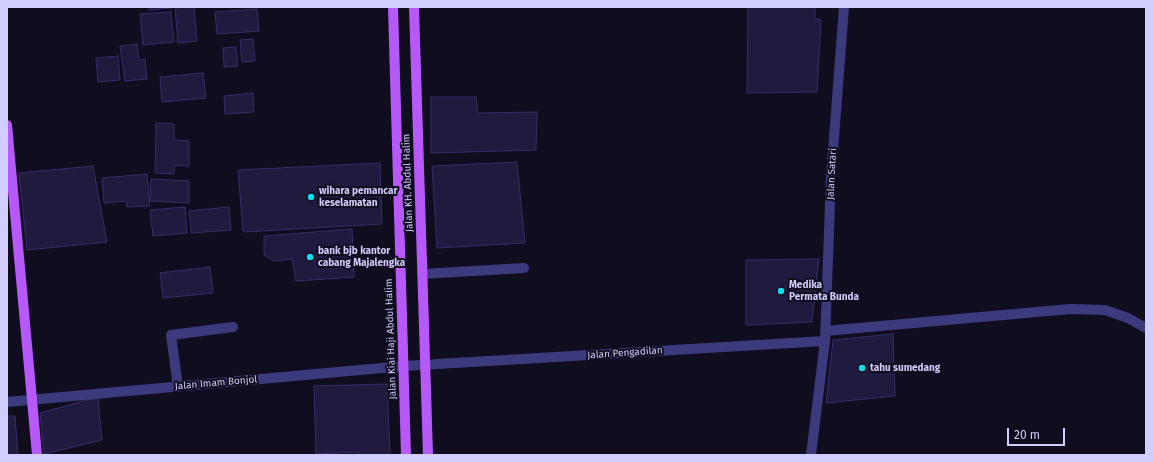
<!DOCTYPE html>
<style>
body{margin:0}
#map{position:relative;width:1153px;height:462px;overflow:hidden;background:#100d1f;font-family:"Fira Sans",sans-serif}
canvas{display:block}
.frame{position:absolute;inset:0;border:8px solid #d1cdfd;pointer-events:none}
.scale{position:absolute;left:1007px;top:428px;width:58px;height:18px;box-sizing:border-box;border:2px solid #d1cdfd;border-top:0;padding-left:5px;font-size:12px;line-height:14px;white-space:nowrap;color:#d1cdfd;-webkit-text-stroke:3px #100d1f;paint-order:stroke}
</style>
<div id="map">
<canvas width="1153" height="462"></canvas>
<div class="frame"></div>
<div class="scale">20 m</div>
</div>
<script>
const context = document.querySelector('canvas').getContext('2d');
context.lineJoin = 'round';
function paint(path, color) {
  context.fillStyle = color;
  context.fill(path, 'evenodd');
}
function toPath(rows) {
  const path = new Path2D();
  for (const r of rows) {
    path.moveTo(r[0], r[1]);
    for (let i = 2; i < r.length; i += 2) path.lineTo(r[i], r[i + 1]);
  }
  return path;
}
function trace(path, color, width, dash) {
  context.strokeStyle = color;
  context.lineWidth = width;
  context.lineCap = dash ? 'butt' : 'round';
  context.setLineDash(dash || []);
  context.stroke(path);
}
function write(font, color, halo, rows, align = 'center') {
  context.font = font + ' "Fira Sans",sans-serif';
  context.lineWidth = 4;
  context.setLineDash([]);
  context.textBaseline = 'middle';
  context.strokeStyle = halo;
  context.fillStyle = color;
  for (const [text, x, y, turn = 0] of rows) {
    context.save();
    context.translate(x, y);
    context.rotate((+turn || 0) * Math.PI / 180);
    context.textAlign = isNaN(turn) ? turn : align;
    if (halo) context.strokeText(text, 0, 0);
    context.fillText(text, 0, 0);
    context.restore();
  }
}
const building = toPath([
 [149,7,172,7,172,8,149,10,149,7],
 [185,7,194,7,197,41,178,43,175,8,185,7],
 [748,7,815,7,815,18,821,20,817,92,747,93,748,7],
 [257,9,259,31,217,34,215,12,257,9],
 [171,12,174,42,143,45,140,14,171,12],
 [253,39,255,61,242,62,240,40,253,39],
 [137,44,139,60,145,59,147,79,125,81,120,46,137,44],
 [236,47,238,66,224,67,223,48,236,47],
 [118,56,120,80,98,82,96,58,118,56],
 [203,73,206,98,162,102,160,77,203,73],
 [253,93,254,112,225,114,224,96,253,93],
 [431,97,476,97,478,113,537,112,536,150,431,153,431,97],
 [156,123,174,124,174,140,189,141,189,166,174,165,174,174,155,173,156,123],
 [517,162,525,243,437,248,432,166,517,162],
 [380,163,382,224,243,232,238,170,380,163],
 [93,166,107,242,27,250,19,173,93,166],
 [147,174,150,206,127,207,127,201,104,203,102,178,147,174],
 [151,179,189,181,189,203,150,201,151,179],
 [185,207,187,233,153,236,150,210,185,207],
 [229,207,231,230,191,233,189,211,229,207],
 [352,229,354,277,296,281,292,259,274,261,264,255,264,236,352,229],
 [819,259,812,322,746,325,746,260,819,259],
 [210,267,213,293,163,298,160,273,210,267],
 [893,334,895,396,826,403,833,340,893,334],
 [387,384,390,455,358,455,358,452,316,454,314,386,387,384],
 [98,397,102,440,44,454,40,413,98,397],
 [7,416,15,416,18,455,7,455,7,416]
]);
paint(building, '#201a3f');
trace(building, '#372d6a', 1);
trace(toPath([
 [422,274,524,268],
 [825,331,1070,309,1105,310,1128,318,1146,328],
 [178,387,171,335,233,327],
 [7,402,404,366,825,341],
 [811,455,825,341,831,177,844,7]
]), '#3a3a7c', 10);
trace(toPath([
 [393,7,406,455],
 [414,7,428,455],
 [7,125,37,455]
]), '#b659f8', 10);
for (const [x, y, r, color] of [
 [311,197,4,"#0adfed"],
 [310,257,4,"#0adfed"],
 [781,291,4,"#0adfed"],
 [862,368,4,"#0adfed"]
]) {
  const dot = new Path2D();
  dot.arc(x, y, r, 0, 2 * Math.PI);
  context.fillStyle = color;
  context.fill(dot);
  trace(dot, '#100d1f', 1.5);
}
write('10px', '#d1cdfd', '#100d1f', [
 ["Jalan Satari",832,174,-87],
 ["Jalan KH. Abdul Halim",408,183,-92],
 ["Jalan Kiai Haji Abdul Halim",391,339,-92],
 ["Jalan Pengadilan",625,353,-4],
 ["Jalan Imam Bonjol",216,383,-5]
]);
write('bold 10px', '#d1cdfd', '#100d1f', [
 ["wihara pemancar",319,191],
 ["keselamatan",319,203],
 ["bank bjb kantor",318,251],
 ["cabang Majalengka",318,263],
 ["Medika",789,285],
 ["Permata Bunda",789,297],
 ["tahu sumedang",870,368]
], 'left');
</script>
